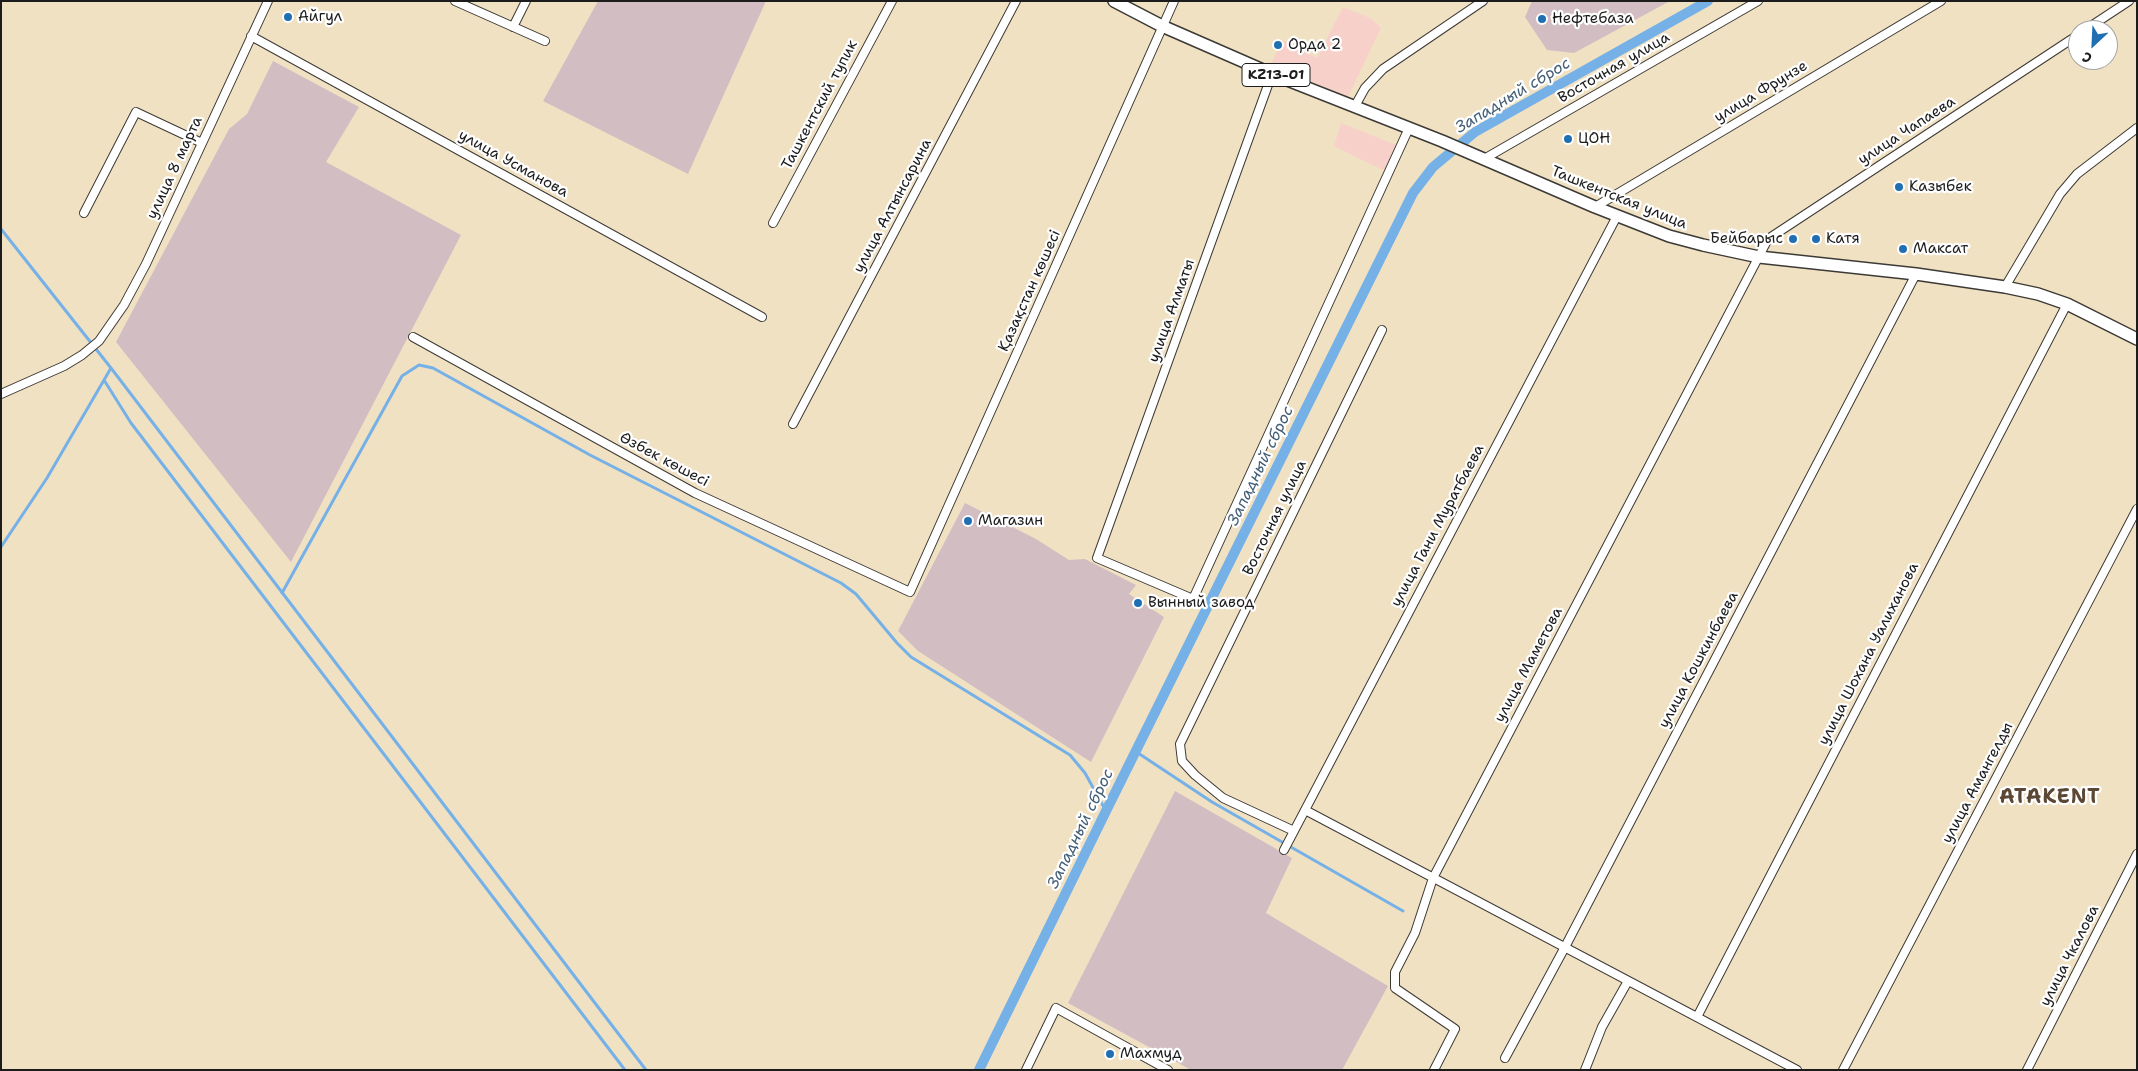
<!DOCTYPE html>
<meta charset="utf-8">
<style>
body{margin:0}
#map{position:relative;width:2138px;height:1071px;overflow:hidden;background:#f1e1c3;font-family:"Shantell Sans",sans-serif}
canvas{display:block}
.frame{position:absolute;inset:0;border:2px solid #1c1c1c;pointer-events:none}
.north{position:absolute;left:2068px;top:20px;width:50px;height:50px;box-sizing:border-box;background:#fff;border:1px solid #a4a4a4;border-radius:50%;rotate:205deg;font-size:14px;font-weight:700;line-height:20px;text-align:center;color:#1c1c1c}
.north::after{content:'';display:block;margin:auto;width:18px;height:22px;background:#1f6fb2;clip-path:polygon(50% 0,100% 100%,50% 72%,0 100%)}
</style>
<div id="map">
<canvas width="2138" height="1071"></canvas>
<div class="frame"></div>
<div class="north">С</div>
</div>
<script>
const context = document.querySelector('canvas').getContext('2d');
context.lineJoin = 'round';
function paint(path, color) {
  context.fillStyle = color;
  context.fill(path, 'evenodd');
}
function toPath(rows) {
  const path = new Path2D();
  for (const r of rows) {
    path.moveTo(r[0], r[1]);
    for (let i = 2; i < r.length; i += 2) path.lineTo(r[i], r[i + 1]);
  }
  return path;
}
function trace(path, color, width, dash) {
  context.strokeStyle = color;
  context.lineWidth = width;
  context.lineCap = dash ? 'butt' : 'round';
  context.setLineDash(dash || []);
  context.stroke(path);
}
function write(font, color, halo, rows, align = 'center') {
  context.font = font + ' "Shantell Sans",sans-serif';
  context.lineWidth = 4.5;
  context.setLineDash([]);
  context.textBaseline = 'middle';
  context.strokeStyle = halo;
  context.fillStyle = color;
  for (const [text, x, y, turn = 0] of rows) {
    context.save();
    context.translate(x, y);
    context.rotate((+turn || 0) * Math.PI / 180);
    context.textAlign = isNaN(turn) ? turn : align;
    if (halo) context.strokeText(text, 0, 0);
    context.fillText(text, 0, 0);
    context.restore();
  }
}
paint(toPath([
 [1343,7,1372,19,1381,28,1348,97,1271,64,1282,40,1317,58],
 [1341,123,1396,145,1385,171,1334,146]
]), '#f7d0ca');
paint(toPath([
 [598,1,766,1,688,174,543,101],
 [1532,1,1670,1,1574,53,1547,50,1525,17],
 [273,61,359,107,326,162,461,235,291,562,116,342,229,129,247,114],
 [965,503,1036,539,1069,560,1085,559,1136,585,1129,594,1164,617,1091,762,918,651,898,631],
 [1175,791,1292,858,1266,913,1388,986,1342,1070,1191,1070,1068,1003]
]), '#d2bec2');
trace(toPath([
 [1,229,111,368,646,1070],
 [104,380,131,423,625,1070],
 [1,547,47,478,111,368],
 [282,593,402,376,419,365,433,368,590,455,841,583,856,594,897,643,911,657,1070,755,1085,773,1106,811],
 [1135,751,1212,802,1403,911]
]), '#75b1e7', 3);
trace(toPath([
 [979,1070,1106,811,1413,193,1433,167,1475,132,1708,1]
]), '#75b1e7', 10);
const minor = toPath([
 [455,1,545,41],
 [513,27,526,1],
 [2085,30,2129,1],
 [251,36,762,317],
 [1272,74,1097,558,1193,599,1409,128],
 [1355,106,1365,88,1383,69,1483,1],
 [1484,159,1758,1],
 [1595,207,1941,1],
 [84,213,136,112,202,143],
 [773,223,892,1],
 [2005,287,2060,194,2077,174,2137,128],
 [413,337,695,493,910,592,1174,1],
 [1,394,64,366,82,355,99,341,124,305,146,264,268,1],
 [793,424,1016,1],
 [1305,810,1797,1070],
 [1294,831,1223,798,1195,775,1182,761,1180,744,1382,330],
 [1284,850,1617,216],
 [1697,1017,2067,304],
 [1505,1058,1565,947,1916,274],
 [1026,1070,1056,1008,1168,1070],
 [1434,1070,1455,1029,1395,988,1395,972,1415,933,1433,878,1768,239,2078,35],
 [1585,1070,1602,1027,1628,981],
 [1843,1070,2137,509],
 [2027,1070,2137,854]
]);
const primary = toPath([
 [1114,1,1162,26,1272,74,1442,141,1595,207,1669,236,1703,245,1759,257,1916,274,2005,287,2038,294,2067,304,2137,339]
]);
trace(minor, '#3c3a35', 10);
trace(primary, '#3c3a35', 14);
trace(minor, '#fff', 8);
trace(primary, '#fff', 11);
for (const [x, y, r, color] of [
 [288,17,5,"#1f6fb2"],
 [1542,19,5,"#1f6fb2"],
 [1278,45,5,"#1f6fb2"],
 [1568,139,5,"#1f6fb2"],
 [1899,187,5,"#1f6fb2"],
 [1793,239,5,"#1f6fb2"],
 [1816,239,5,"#1f6fb2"],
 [1903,249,5,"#1f6fb2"],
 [968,521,5,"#1f6fb2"],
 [1138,603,5,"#1f6fb2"],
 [1110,1054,5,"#1f6fb2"]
]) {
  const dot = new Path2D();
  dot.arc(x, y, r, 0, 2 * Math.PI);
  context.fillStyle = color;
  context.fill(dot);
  trace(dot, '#fff', 2);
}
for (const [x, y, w] of [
 [1276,75,68]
]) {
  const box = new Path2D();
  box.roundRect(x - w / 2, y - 11.5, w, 23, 4);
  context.fillStyle = '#fff';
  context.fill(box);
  trace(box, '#1c1c1c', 1);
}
write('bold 14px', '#1c1c1c', null, [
 ["KZ13-01",1276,75]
]);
write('15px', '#1c1c1c', '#fff', [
 ["Айгул",298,17],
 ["Нефтебаза",1552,19],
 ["Орда 2",1288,45],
 ["ЦОН",1578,139],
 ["Казыбек",1909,187],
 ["Бейбарыс",1783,239,"right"],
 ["Катя",1826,239],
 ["Максат",1913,249],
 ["Магазин",978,521],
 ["Вынный завод",1148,603],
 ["Махмуд",1120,1054]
], 'left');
write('15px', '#1c1c1c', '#fff', [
 ["Восточная улица",1614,68,-30],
 ["улица Фрунзе",1761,92,-31],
 ["Ташкентский тупик",820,105,-62],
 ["улица Чапаева",1907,131,-33],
 ["улица Усманова",513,164,29],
 ["улица 8 марта",175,168,-65],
 ["Ташкентская улица",1619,198,22],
 ["улица Алтынсарина",893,206,-62],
 ["Қазақстан көшесі",1030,291,-66],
 ["улица Алматы",1172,311,-70],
 ["Өзбек көшесі",664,460,28],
 ["Восточная улица",1275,518,-64],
 ["улица Гани Муратбаева",1438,526,-62],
 ["улица Шохана Уалиханова",1869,654,-63],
 ["улица Кошкинбаева",1699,660,-62],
 ["улица Маметова",1529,665,-62],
 ["улица Амангелды",1978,783,-62],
 ["улица Чкалова",2070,956,-63]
]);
write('italic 16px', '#445f77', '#fff', [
 ["Западный сброс",1513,96,-31],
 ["Западный сброс",1261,466,-64],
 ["Западный сброс",1081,829,-64]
]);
context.letterSpacing = '1px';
write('bold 20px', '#5c4734', '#fff', [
 ["ATAKENT",2050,798]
]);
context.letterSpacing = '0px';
</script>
